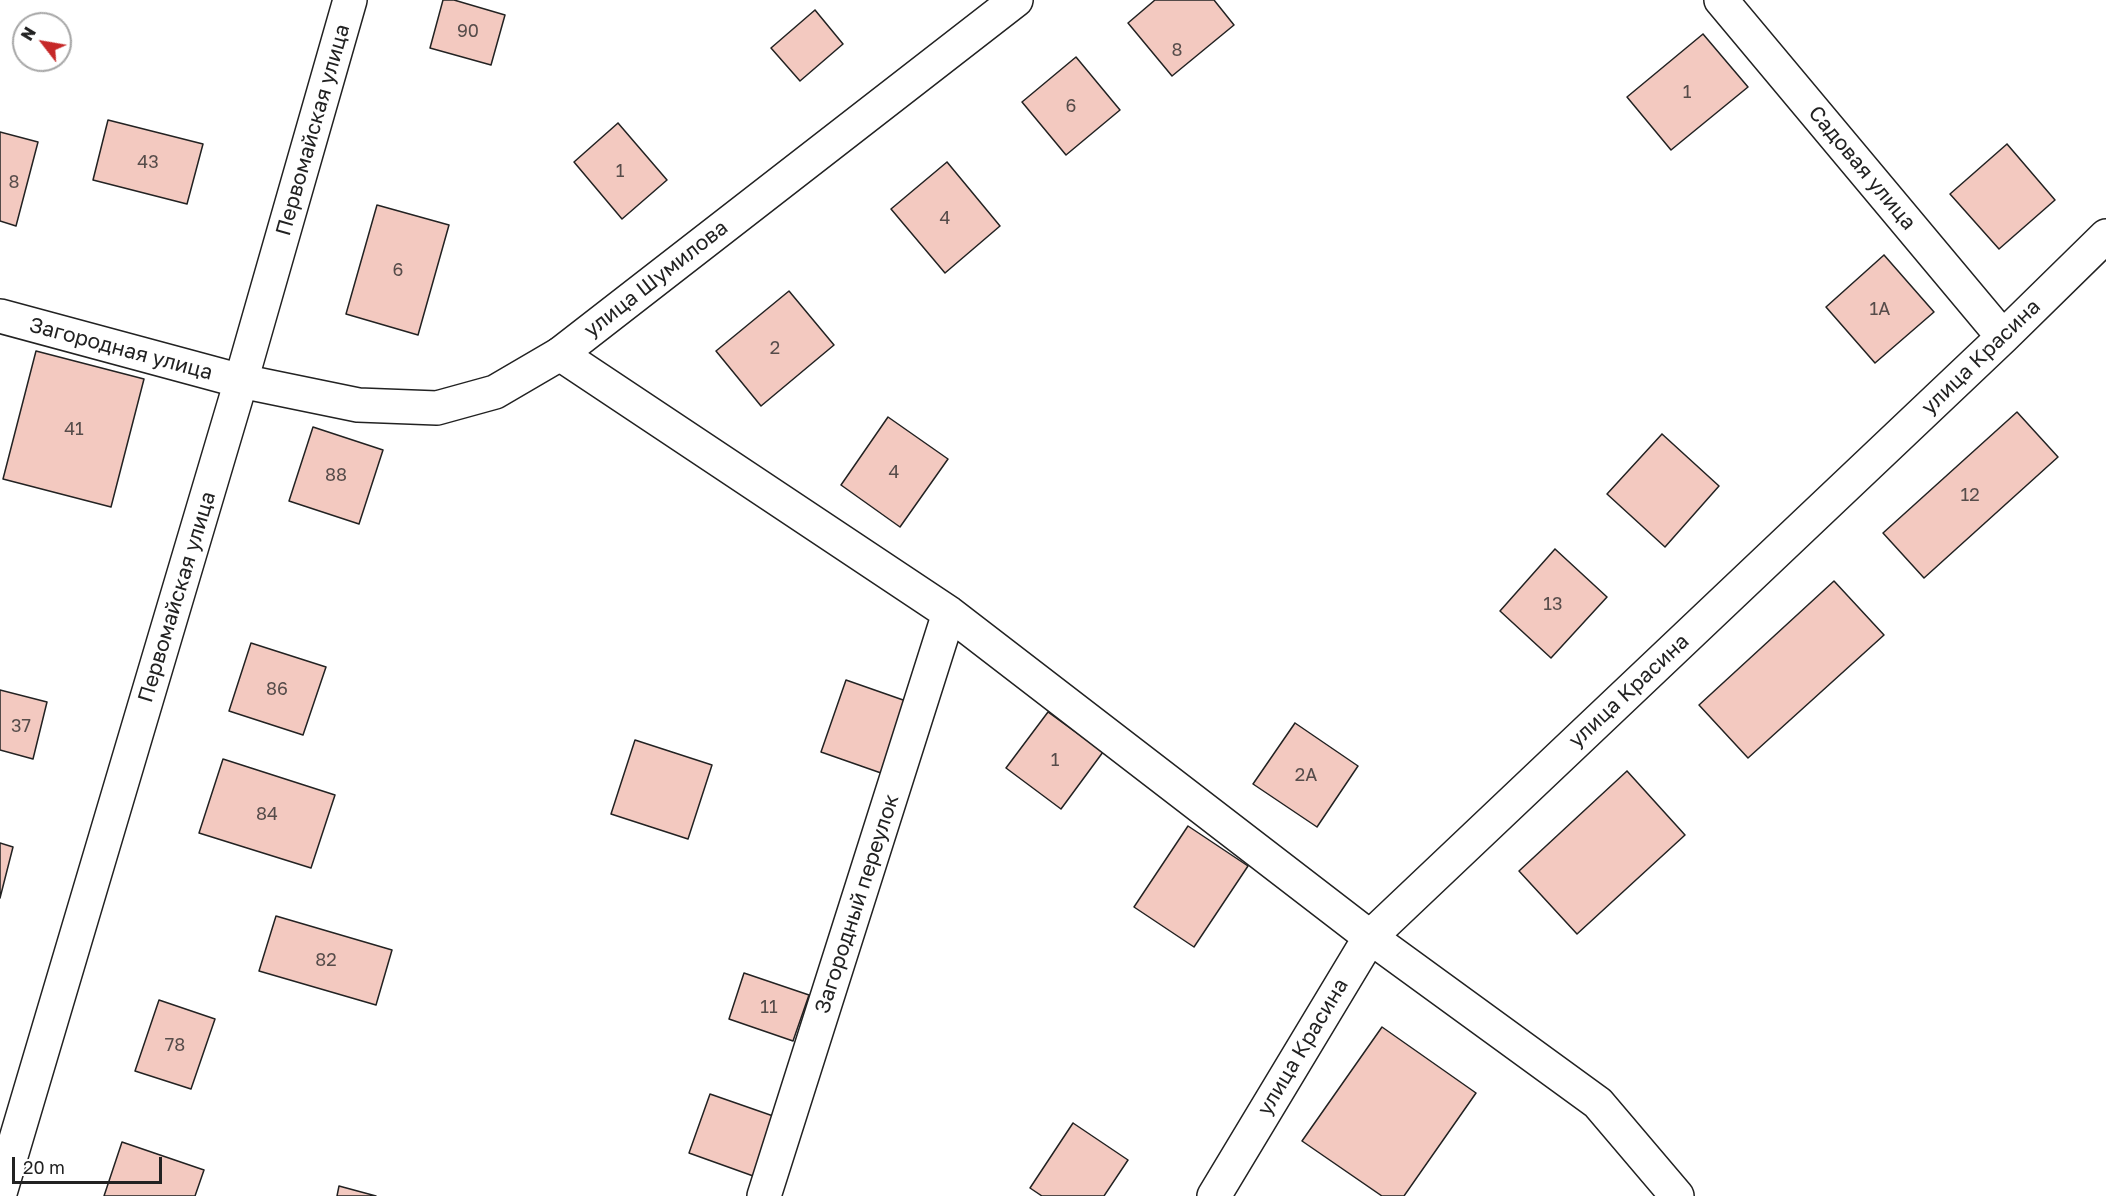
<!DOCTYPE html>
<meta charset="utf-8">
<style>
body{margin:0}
#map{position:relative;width:2106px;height:1196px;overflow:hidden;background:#fff;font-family:"Golos Text",sans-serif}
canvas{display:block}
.north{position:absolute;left:12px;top:12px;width:60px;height:60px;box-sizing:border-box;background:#fff;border:2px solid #a7a7a7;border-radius:50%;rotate:301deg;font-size:16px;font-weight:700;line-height:24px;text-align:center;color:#222}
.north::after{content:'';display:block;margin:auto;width:21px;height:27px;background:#c62828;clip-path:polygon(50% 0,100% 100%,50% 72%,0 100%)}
.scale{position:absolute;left:12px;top:1157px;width:150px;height:27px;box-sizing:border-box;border:3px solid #222;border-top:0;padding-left:8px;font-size:18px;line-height:21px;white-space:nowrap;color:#222;-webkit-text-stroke:4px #fff;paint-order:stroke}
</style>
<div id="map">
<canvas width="2106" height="1196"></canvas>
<div class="north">N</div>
<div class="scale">20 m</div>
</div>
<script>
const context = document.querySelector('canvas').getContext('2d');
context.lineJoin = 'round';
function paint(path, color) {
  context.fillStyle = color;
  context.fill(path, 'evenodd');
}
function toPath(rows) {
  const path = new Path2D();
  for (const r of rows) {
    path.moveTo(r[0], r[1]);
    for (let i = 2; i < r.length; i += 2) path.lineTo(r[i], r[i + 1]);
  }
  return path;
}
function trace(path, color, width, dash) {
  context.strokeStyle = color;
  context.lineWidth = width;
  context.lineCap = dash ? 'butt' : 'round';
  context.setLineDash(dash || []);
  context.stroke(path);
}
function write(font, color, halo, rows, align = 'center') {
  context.font = font + ' "Golos Text",sans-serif';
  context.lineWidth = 4.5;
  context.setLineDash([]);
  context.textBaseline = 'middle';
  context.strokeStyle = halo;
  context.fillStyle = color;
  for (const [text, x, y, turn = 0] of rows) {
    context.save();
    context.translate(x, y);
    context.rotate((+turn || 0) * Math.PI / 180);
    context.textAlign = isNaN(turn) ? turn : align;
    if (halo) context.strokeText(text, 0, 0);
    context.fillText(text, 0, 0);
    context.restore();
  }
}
const building = toPath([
 [443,0,454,0,505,15,491,65,430,48,443,0],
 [1155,0,1214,0,1234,25,1172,76,1128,23,1155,0],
 [815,10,843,44,800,81,771,48,815,10],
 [1703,34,1748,87,1671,150,1627,97,1703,34],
 [1076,57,1120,110,1066,155,1022,102,1076,57],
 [108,120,203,144,187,204,93,180,108,120],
 [618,123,667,180,622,219,574,162,618,123],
 [0,132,38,142,16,226,0,221,0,132],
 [2007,144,2055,200,1999,249,1950,194,2007,144],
 [947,162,1000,226,945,273,891,209,947,162],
 [377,205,449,225,418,335,346,314,377,205],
 [1884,255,1934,312,1875,363,1826,307,1884,255],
 [789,291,834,345,761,406,716,351,789,291],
 [36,351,144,379,111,507,3,479,36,351],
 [2017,412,2058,457,1924,578,1883,533,2017,412],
 [888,417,948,459,900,527,841,485,888,417],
 [313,427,383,450,359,524,289,501,313,427],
 [1662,434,1719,486,1665,547,1607,494,1662,434],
 [1555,549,1607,597,1551,658,1500,611,1555,549],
 [1834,581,1884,635,1748,758,1699,705,1834,581],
 [251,643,326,667,303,735,229,711,251,643],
 [846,680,906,701,881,773,821,752,846,680],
 [0,690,47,702,33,759,0,750,0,690],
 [1048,712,1103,752,1061,809,1006,768,1048,712],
 [1295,723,1358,766,1317,827,1253,784,1295,723],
 [635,740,712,765,688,839,611,814,635,740],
 [223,759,335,795,311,868,199,833,223,759],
 [1627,771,1685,835,1577,934,1519,871,1627,771],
 [1188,826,1248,866,1194,947,1134,907,1188,826],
 [0,843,13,847,0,898,0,843],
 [276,916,392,950,376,1005,259,971,276,916],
 [744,973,809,995,793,1041,729,1019,744,973],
 [159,1000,215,1019,191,1089,135,1071,159,1000],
 [1382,1027,1476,1093,1404,1196,1382,1196,1302,1141,1382,1027],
 [710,1094,776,1117,756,1177,689,1153,710,1094],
 [1073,1123,1128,1160,1104,1196,1042,1196,1030,1188,1073,1123],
 [122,1142,204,1170,195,1196,104,1196,122,1142],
 [339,1186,376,1196,337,1196,339,1186]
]);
paint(building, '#f3c9c0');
trace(building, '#222', 1.5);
const street = toPath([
 [1721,0,2003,337],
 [0,316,241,381],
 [560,354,949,613,1370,937,1598,1103,1677,1196],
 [764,1196,949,613],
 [1214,1196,1370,937,2003,337,2106,236]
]);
const secondary = toPath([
 [241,381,358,405,437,408,495,392,560,354,1016,0]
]);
const primary = toPath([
 [0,1193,241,381,350,0]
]);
trace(street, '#222', 36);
trace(secondary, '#222', 36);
trace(primary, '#222', 36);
trace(street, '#fff', 33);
trace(secondary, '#fff', 33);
trace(primary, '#fff', 33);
write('18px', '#564c4a', null, [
 ["90",468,31],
 ["8",1177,50],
 ["1",1687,92],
 ["6",1071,106],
 ["43",148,162],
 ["1",620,171],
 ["8",14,182],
 ["4",945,218],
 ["6",398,270],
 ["1А",1880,309],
 ["2",775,348],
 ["41",74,429],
 ["4",894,472],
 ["88",336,475],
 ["12",1970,495],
 ["13",1553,604],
 ["86",277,689],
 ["37",21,726],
 ["1",1055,760],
 ["2А",1306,775],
 ["84",267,814],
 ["82",326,960],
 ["11",769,1007],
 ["78",175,1045]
]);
write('21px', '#222', '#fff', [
 ["Первомайская улица",313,130,-74],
 ["Садовая улица",1862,168,50],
 ["улица Шумилова",656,279,-38],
 ["Загородная улица",121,349,15],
 ["улица Красина",1981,357,-44],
 ["Первомайская улица",177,597,-73],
 ["улица Красина",1629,691,-43],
 ["Загородный переулок",857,904,-72],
 ["улица Красина",1303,1047,-59]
]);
</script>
